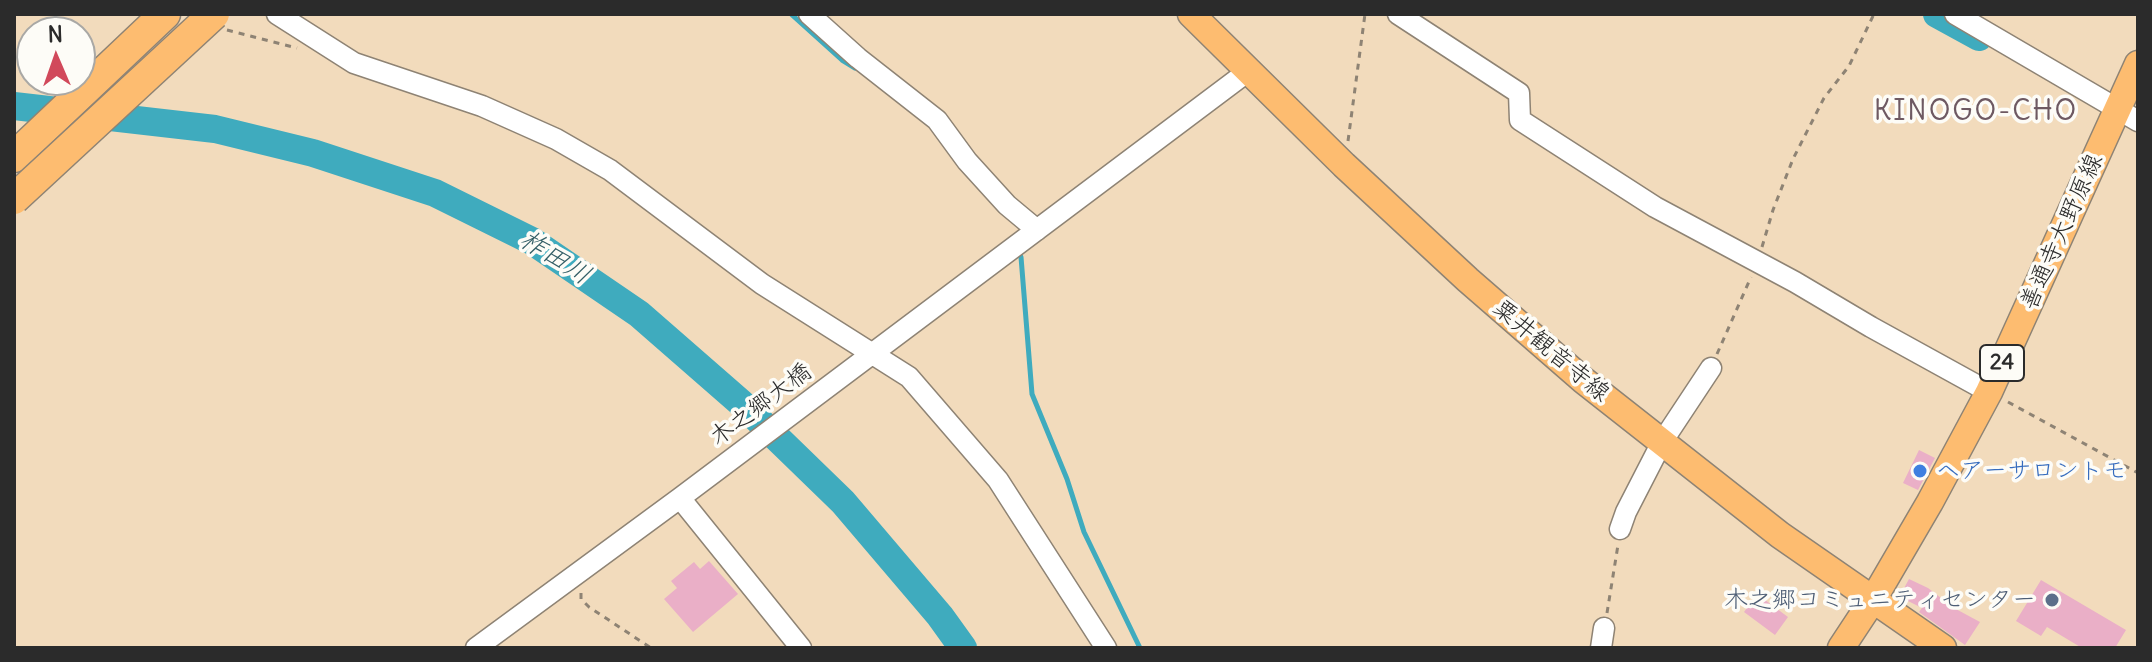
<!DOCTYPE html>
<meta charset="utf-8">
<style>
body{margin:0}
#map{position:relative;width:2152px;height:662px;overflow:hidden;background:#f2dbbc;font-family:Delius,sans-serif}
canvas{display:block}
.frame{position:absolute;inset:0;border:16px solid #2b2b2b;pointer-events:none}
.north{position:absolute;left:16px;top:16px;width:80px;height:80px;box-sizing:border-box;background:#fdfcf7;border:2px solid #a9a8a5;border-radius:50%;rotate:358deg;font-size:22px;font-weight:700;line-height:32px;text-align:center;color:#2b2b2b}
.north::after{content:'';display:block;margin:auto;width:28px;height:36px;background:#d1495b;clip-path:polygon(50% 0,100% 100%,50% 72%,0 100%)}
</style>
<div id="map">
<canvas width="2152" height="662"></canvas>
<div class="frame"></div>
<div class="north">N</div>
</div>
<script>
const context = document.querySelector('canvas').getContext('2d');
context.lineJoin = 'round';
function toPath(rows) {
  const path = new Path2D();
  for (const r of rows) {
    path.moveTo(r[0], r[1]);
    for (let i = 2; i < r.length; i += 2) path.lineTo(r[i], r[i + 1]);
  }
  return path;
}
function trace(path, color, width, dash) {
  context.strokeStyle = color;
  context.lineWidth = width;
  context.lineCap = dash ? 'butt' : 'round';
  context.setLineDash(dash || []);
  context.stroke(path);
}
function paint(path, color) {
  context.fillStyle = color;
  context.fill(path, 'evenodd');
}
function write(font, color, halo, rows, align = 'center') {
  context.font = font + ' Delius,"Klee One",sans-serif';
  context.lineWidth = 7;
  context.setLineDash([]);
  context.textBaseline = 'middle';
  context.strokeStyle = halo;
  context.fillStyle = color;
  for (const [text, x, y, turn = 0] of rows) {
    context.save();
    context.translate(x, y);
    context.rotate((+turn || 0) * Math.PI / 180);
    context.textAlign = isNaN(turn) ? turn : align;
    if (halo) context.strokeText(text, 0, 0);
    context.fillText(text, 0, 0);
    context.restore();
  }
}
trace(toPath([
 [791,14,842,60,855,68],
 [1021,257,1032,394,1067,479,1084,532,1140,648]
]), '#3fabbe', 5);
trace(toPath([
 [1937,14,1979,37],
 [14,106,215,129,313,153,435,193,532,241,639,314,741,403,843,502,940,616,963,648]
]), '#3fabbe', 28);
paint(toPath([
 [1919,450,1935,458,1918,490,1903,483],
 [709,561,738,594,693,632,664,599,677,588,671,581,694,562,700,569],
 [1909,579,1928,588,1954,608,1980,622,1965,645,1919,612,1922,608,1904,599,1907,594,1902,592],
 [2041,580,2126,630,2115,648,2082,648,2047,627,2041,636,2016,621],
 [1757,594,1788,617,1775,635,1744,612]
]), '#eaafc7');
const minor = toPath([
 [277,14,354,63,482,106,556,139,610,170,762,284,909,377,998,480,1106,648],
 [809,14,858,58,937,120,967,161,1007,205,1037,230],
 [1398,14,1519,93,1520,120,1655,207,1795,282,1871,327,1989,392],
 [1955,14,2138,121],
 [680,498,801,648],
 [1620,529,1626,512,1662,442,1711,368],
 [476,648,680,498,1247,72],
 [1601,648,1604,628]
]);
const major = toPath([
 [1191,14,1344,165,1468,280,1583,380,1780,535,1943,648],
 [1841,648,1874,598,1930,502,1989,392,2138,64]
]);
const highway = toPath([
 [14,157,165,14]
]);
trace(minor, '#8e8374', 23);
trace(major, '#8e8374', 29);
trace(highway, '#8e8374', 33);
trace(toPath([
 [227,30,297,48],
 [1348,141,1365,14],
 [1762,247,1773,210,1793,159,1824,98,1849,66,1874,14],
 [1717,354,1751,277],
 [2008,402,2138,473],
 [581,593,581,599,589,607,651,648],
 [1607,613,1618,545]
]), '#8e8374', 3, [6, 6]);
trace(minor, '#fff', 20);
trace(major, '#fdbc70', 26);
trace(highway, '#fdbc70', 30);
const highwayBridge = toPath([
 [14,199,214,14]
]);
trace(highwayBridge, '#8e8374', 33, []);
trace(highwayBridge, '#fdbc70', 30);
for (const [x, y, r, color] of [
 [1920,471,8,"#3f7fe0"],
 [2052,600,8,"#5c6f8a"]
]) {
  const dot = new Path2D();
  dot.arc(x, y, r, 0, 2 * Math.PI);
  context.fillStyle = color;
  context.fill(dot);
  trace(dot, '#fdfcf7', 3);
}
for (const [x, y, w] of [
 [2002,363,44]
]) {
  const box = new Path2D();
  box.roundRect(x - w / 2, y - 18, w, 36, 6);
  context.fillStyle = '#fdfcf7';
  context.fill(box);
  trace(box, '#2b2b2b', 2);
}
write('bold 22px', '#2b2b2b', null, [
 ["24",2002,363]
]);
write('24px', '#2b2b2b', '#fdfcf7', [
 ["善通寺大野原線",2062,232,-66],
 ["粟井観音寺線",1551,351,40],
 ["木之郷大橋",761,405,-37]
]);
write('24px', '#366cbe', '#fdfcf7', [
 ["ヘアーサロントモ",1936,471]
], 'left');
write('24px', '#4e5e75', '#fdfcf7', [
 ["木之郷コミュニティセンター",2036,600]
], 'right');
write('italic 26px', '#335e66', '#fdfcf7', [
 ["柞田川",555,258,32]
]);
context.letterSpacing = '2px';
write('28px', '#6e5962', '#fdfcf7', [
 ["KINOGO-CHO",1976,112]
]);
context.letterSpacing = '0px';
</script>
